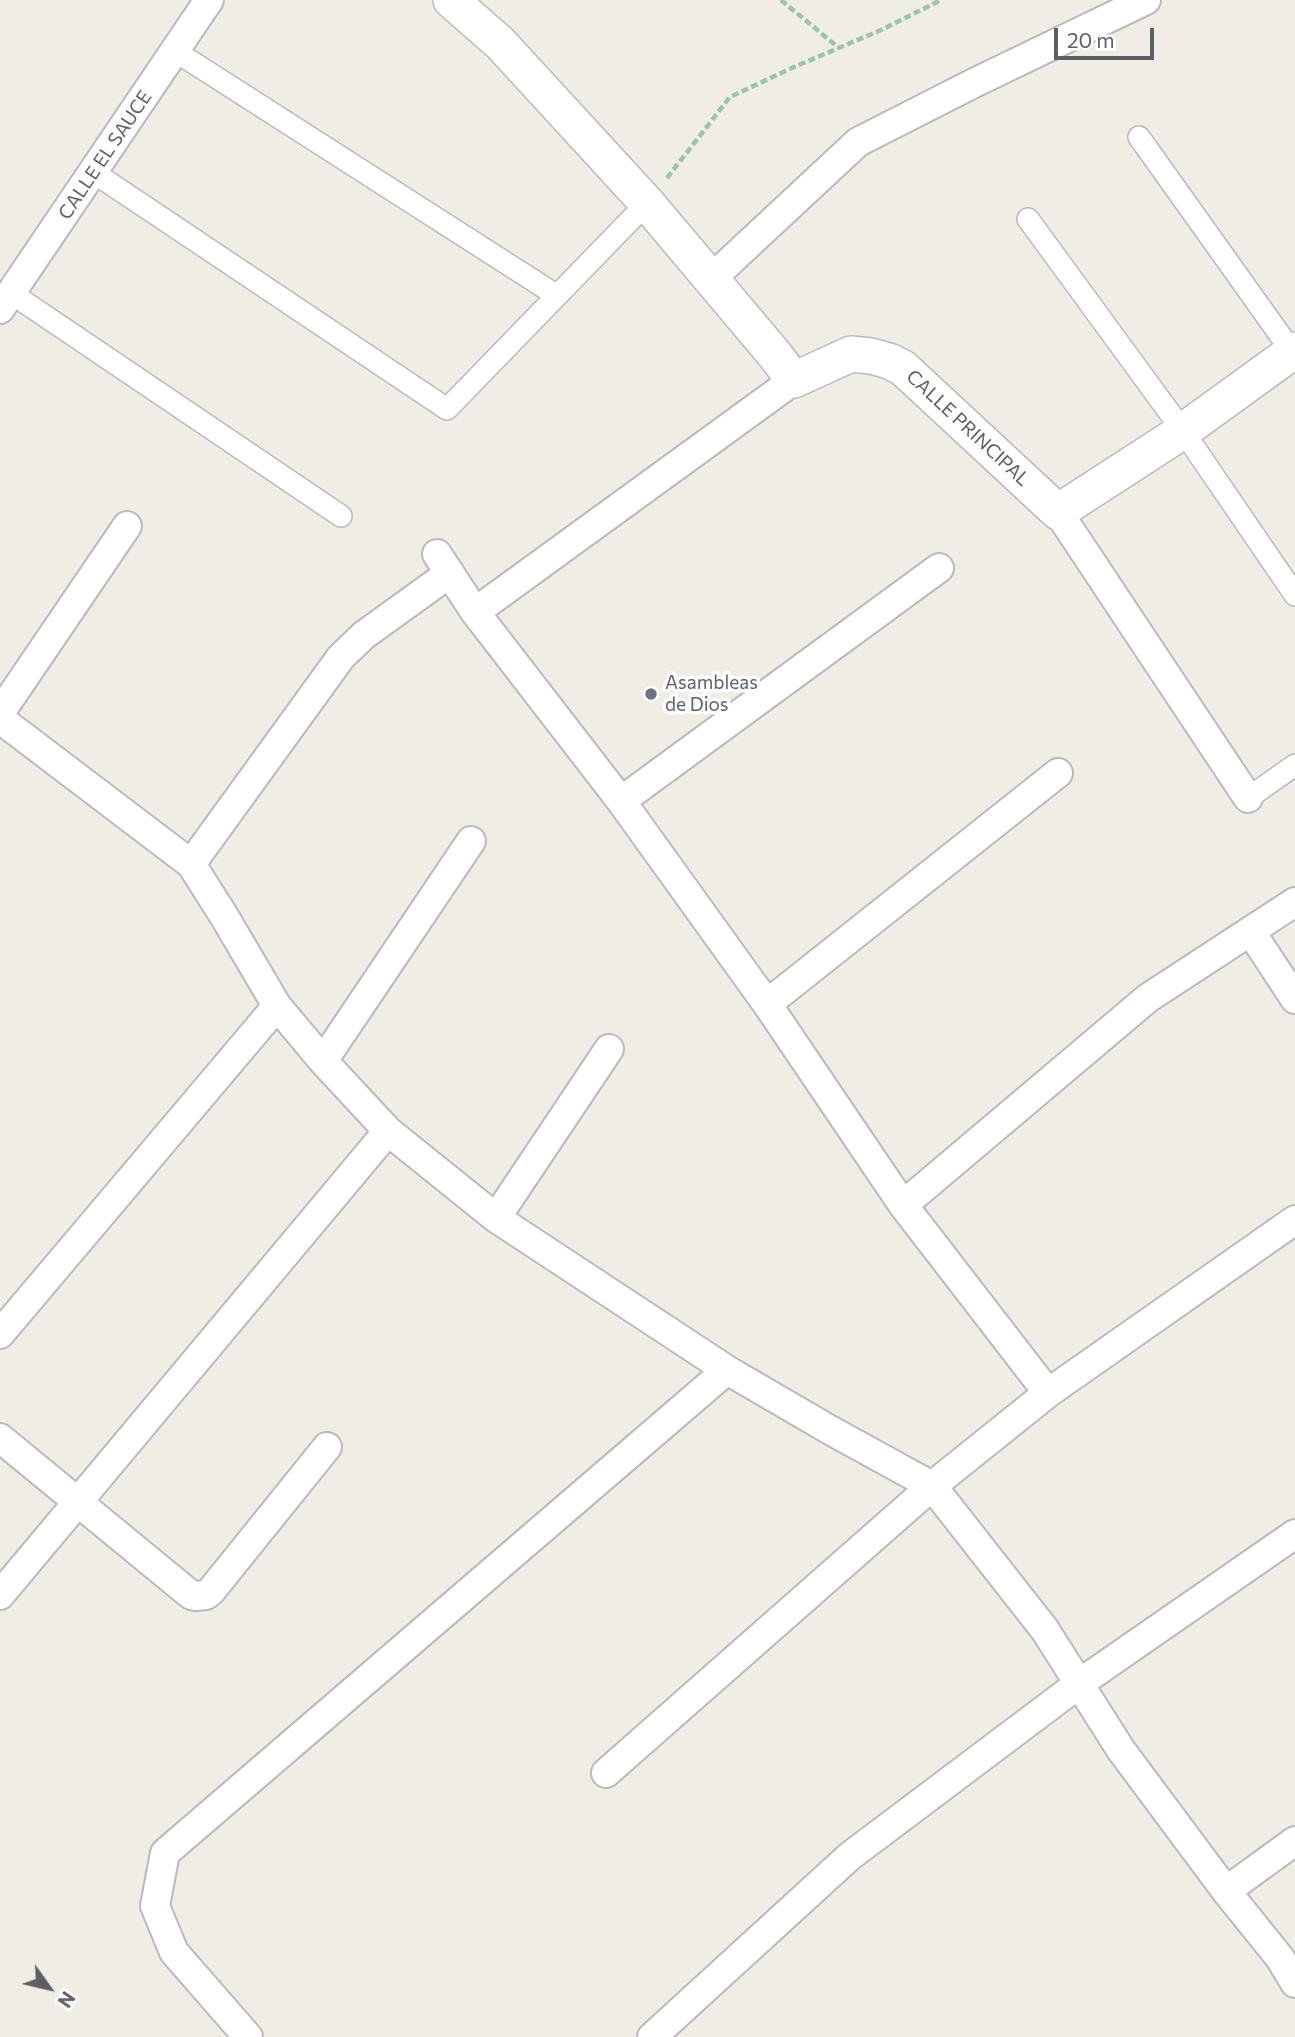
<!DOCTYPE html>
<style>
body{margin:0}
#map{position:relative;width:1295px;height:2037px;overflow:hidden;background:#f0ede4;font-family:Commissioner,sans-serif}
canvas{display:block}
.north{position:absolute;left:14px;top:1953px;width:70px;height:70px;-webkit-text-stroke:5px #fff;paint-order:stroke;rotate:124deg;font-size:19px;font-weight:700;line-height:28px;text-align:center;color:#5c6066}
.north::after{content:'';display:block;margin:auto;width:24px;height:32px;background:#5c6066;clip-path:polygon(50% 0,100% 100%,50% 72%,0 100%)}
.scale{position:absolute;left:1054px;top:28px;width:100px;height:32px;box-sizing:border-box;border:4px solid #5c6066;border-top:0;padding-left:9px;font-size:21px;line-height:24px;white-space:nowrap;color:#5c6066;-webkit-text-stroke:5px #fff;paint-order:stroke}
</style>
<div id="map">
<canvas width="1295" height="2037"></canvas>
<div class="north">N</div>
<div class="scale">20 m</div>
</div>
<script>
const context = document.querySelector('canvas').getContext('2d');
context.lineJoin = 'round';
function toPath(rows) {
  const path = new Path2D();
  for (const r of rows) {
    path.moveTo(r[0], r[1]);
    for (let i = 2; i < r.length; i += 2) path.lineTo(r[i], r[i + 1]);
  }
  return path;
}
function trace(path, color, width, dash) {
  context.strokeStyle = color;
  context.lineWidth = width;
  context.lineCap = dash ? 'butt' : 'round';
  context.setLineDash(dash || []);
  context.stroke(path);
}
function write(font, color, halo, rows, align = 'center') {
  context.font = font + ' Commissioner,sans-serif';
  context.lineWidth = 7;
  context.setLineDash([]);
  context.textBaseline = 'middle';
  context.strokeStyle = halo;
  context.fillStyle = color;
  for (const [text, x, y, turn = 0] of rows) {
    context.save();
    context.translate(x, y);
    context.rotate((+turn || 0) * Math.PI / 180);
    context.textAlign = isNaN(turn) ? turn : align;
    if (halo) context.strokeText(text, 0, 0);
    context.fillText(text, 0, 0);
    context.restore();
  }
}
const pedestrian = toPath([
 [175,51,556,295],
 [1139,137,1295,356],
 [93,172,447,409,647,203],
 [1028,219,1183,431,1295,595],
 [11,293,341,516],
 [1248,798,1295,765]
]);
const minor = toPath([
 [711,279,858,142,976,82,1146,0],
 [0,309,209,0],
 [1058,512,1248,798],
 [437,554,475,612,621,801,767,1004,903,1205,1048,1393],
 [475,612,794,380],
 [0,713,127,526],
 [0,719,191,864,224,916,277,1006,323,1061,388,1131,496,1218,727,1370,830,1430,932,1486,1045,1630,1121,1750,1226,1891,1280,1958,1295,1983],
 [621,801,939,568],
 [191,864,341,657,364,635,450,573],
 [1251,932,1295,999],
 [767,1004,1058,773],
 [323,1061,471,841],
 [903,1205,1148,998,1295,902],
 [496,1218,609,1049],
 [0,1334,277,1006],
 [0,1438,191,1595,196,1596,206,1595,211,1591,327,1447],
 [0,1595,388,1131],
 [606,1773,932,1486,1048,1393,1295,1220],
 [1226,1891,1295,1841],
 [248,2037,174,1952,155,1906,165,1853,727,1370],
 [652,2037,850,1856,1080,1683,1295,1534]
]);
const tertiary = toPath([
 [451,0,500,43,647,203,775,355,794,380,851,354,871,356,889,361,903,368,1058,512,1183,431,1295,350]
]);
trace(pedestrian, '#b7babf', 24);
trace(minor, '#b7babf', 32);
trace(tertiary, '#b7babf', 38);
trace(toPath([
 [781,0,839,48],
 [667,178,730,97,794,67,881,30,941,0]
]), '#97c7a6', 4.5, [7, 3.5]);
trace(pedestrian, '#fff', 21);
trace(minor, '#fff', 28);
trace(tertiary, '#fff', 35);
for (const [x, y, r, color] of [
 [651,694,7,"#6b7280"]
]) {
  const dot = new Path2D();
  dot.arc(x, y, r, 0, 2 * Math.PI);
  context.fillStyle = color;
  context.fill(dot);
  trace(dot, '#fff', 2.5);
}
write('19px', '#5c6066', '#fff', [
 ["CALLE EL SAUCE",105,155,-56],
 ["CALLE PRINCIPAL",968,428,43]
]);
write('19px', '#5b616d', '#fff', [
 ["Asambleas",665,683],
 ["de Dios",665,705]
], 'left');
</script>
